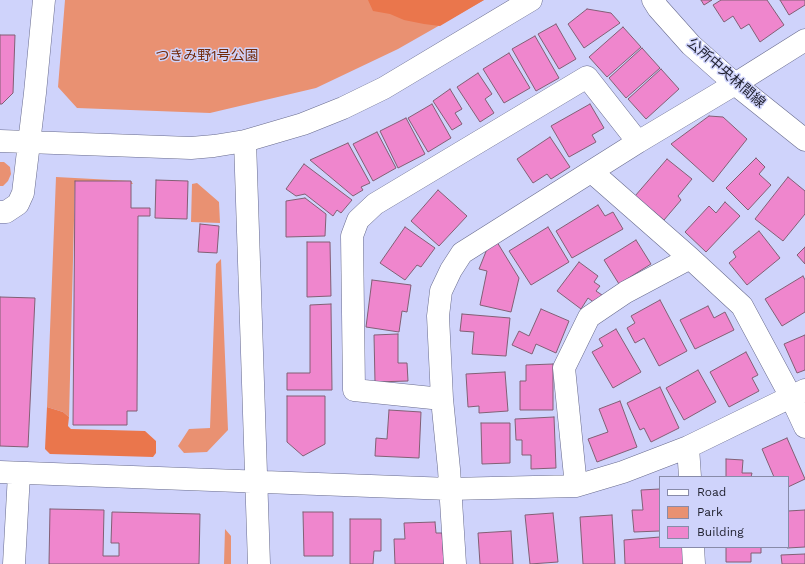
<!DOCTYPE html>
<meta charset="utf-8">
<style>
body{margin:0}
#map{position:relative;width:805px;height:564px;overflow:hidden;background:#cfd3fb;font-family:"Work Sans",sans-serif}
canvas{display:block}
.legend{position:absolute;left:659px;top:476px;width:130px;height:72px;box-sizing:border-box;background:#cfd3fb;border:1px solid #888ba9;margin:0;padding:5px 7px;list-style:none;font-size:12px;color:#1e1f2d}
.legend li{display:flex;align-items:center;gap:8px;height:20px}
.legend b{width:20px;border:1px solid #888ba9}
</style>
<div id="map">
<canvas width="805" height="564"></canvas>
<ul class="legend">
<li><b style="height:5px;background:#fff"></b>Road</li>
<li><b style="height:11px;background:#e99172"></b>Park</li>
<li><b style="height:11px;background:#ef86cd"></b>Building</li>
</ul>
</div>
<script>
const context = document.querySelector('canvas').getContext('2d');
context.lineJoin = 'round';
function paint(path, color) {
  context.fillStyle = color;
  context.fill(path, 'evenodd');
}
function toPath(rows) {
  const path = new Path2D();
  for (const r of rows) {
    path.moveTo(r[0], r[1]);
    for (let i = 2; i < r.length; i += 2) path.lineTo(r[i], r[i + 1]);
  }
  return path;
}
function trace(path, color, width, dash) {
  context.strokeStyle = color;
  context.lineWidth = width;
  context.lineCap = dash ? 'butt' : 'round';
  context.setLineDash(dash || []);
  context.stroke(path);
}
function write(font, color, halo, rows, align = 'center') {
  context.font = font + ' "Work Sans","Noto Sans JP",sans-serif';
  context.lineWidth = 3;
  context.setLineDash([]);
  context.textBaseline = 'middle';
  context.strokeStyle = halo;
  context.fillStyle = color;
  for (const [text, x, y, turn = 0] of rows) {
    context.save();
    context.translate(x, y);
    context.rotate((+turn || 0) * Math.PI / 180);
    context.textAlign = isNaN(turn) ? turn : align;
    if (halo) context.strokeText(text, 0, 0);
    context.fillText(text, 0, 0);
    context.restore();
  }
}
paint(toPath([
 [65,0,484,0,398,49,316,88,210,113,77,108,58,87],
 [0,162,4,162,10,167,11,174,8,181,3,186,0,186],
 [56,177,131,181,133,184,75,181,69,417,63,412,47,407],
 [197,183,219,202,220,223,191,222,192,184],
 [221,259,228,430,207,452,184,453,178,446,189,429,210,428,216,264],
 [225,529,231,536,231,564,224,564]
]), '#e99172');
paint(toPath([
 [368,0,484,0,440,26,424,24,404,20,390,14,373,11],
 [47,407,63,412,69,417,68,426,71,429,145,431,156,441,156,453,153,457,50,454,45,449]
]), '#ea764c');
const building = toPath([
 [701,0,712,0,704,5,701,0],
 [721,0,767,0,784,25,760,42,749,24,741,29,733,16,724,22,713,5,721,0],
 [780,0,805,0,805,5,789,15,780,0],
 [587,9,611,13,620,23,584,48,568,24,587,9],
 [556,24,576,59,559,69,538,34,556,24],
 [623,27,641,47,607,77,589,57,623,27],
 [0,35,15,35,13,93,2,104,0,104,0,35],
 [535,36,559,78,536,91,512,49,535,36],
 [642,48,660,68,626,98,609,78,642,48],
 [509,53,530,88,504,103,483,69,509,53],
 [661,69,679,89,646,119,628,99,661,69],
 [478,73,492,94,485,99,494,113,480,122,457,87,478,73],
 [450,89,462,109,455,113,462,124,452,130,433,101,450,89],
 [432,104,451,138,428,152,408,118,432,104],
 [590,104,604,128,592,135,596,142,569,157,551,126,590,104],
 [709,116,723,117,747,139,713,182,671,144,709,116],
 [406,118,425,154,398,168,380,131,406,118],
 [377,132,396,168,373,181,353,144,377,132],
 [550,137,570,167,551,179,547,174,533,183,517,159,550,137],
 [348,143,370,183,361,187,363,190,353,196,310,160,348,143],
 [756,158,765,167,759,174,771,185,748,210,726,188,756,158],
 [667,159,692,179,678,196,681,200,664,220,635,196,667,159],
 [304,164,352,200,341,213,337,210,333,216,305,194,296,196,286,189,304,164],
 [788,177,805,191,805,214,783,241,755,219,788,177],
 [156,180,188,181,187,219,155,218,156,180],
 [75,181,131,181,131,208,150,208,150,216,138,216,137,411,127,411,127,425,73,425,75,181],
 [438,190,467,216,439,246,411,221,438,190],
 [305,198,326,214,325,236,286,237,286,201,305,198],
 [725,202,740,216,706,252,685,232,709,206,716,213,725,202],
 [598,205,605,216,613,212,623,229,572,258,556,231,598,205],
 [200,224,219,226,217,253,198,252,200,224],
 [405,227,435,248,421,267,417,265,405,280,380,263,405,227],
 [548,227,569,262,531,285,509,251,548,227],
 [759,231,780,258,747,285,729,263,736,257,733,252,759,231],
 [636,240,651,264,619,284,604,260,636,240],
 [307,242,330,242,331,296,307,297,307,242],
 [497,242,519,278,511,312,480,305,487,271,479,269,487,249,497,242],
 [805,247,805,264,797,255,805,247],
 [579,262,598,276,594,282,600,286,596,291,602,295,596,304,588,298,581,309,557,291,579,262],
 [803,276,805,280,805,312,782,326,765,299,803,276],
 [372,280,411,285,407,312,402,311,399,332,366,327,372,280],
 [0,297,35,298,28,447,0,446,0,297],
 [660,300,687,351,659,366,644,338,635,343,627,328,635,323,631,316,660,300],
 [331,304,332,390,287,390,287,373,310,373,310,305,331,304],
 [708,306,714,318,725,312,734,330,695,349,680,320,708,306],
 [541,309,569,321,556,353,536,344,532,354,512,345,519,331,529,336,541,309],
 [462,314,510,318,506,356,472,354,474,332,460,331,462,314],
 [616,329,641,372,613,388,592,352,603,346,599,339,616,329],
 [398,334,398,363,407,363,408,381,375,382,374,335,398,334],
 [805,335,805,370,797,373,784,344,805,335],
 [746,352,758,375,752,378,759,391,729,407,710,372,746,352],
 [553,364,553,410,520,410,520,381,526,381,526,365,553,364],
 [698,370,716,402,684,420,666,388,698,370],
 [505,372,508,411,479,413,479,406,468,407,466,374,505,372],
 [660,387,679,428,651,442,644,428,640,430,627,403,660,387],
 [287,396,325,396,325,444,303,456,287,442,287,396],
 [620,401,637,447,597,462,588,439,608,432,599,409,620,401],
 [389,410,421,412,419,458,375,456,376,438,387,439,389,410],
 [554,417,556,468,531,469,531,455,522,455,522,440,516,440,515,419,554,417],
 [481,423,510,423,510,463,482,464,481,423],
 [787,438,805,479,788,487,788,477,774,477,762,449,787,438],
 [726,459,743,460,742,473,752,473,751,477,726,477,726,459],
 [660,489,660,531,634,532,632,510,643,510,641,490,660,489],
 [50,509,104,510,103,556,119,556,119,543,111,543,112,512,200,514,199,564,49,564,50,509],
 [805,510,805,547,787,548,788,547,788,511,805,510],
 [303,512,333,512,333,556,304,556,303,512],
 [553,513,558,562,530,564,525,515,553,513],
 [612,515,615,564,583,564,580,517,612,515],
 [350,519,381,519,381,551,374,551,373,564,350,564,350,519],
 [435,522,436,533,442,533,444,564,395,564,394,539,405,539,404,523,435,522],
 [511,531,513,564,480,564,478,533,511,531],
 [660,537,660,547,684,547,685,564,625,564,624,540,660,537],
 [726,547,761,547,761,553,751,553,751,562,726,562,726,547],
 [805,554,805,564,782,564,781,555,805,554]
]);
paint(building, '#ef86cd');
trace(building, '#825f75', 1);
const minor = toPath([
 [653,0,658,8,691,45,735,84,805,140],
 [0,141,191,148,214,146,245,141,303,124,343,108,384,88,531,0],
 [245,141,259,564],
 [592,172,690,258,742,306,791,397,805,427],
 [0,212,6,212,18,204,23,193,35,93,44,0],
 [442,399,354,390,352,236,358,220,375,204,587,77,638,142],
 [688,447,690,477],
 [0,472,450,489,576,486,623,472,688,447,805,390],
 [576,486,564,368,589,317,626,292,690,258],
 [693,547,694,564],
 [14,564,19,474],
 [455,564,449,469,442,399,438,316,441,291,451,270,462,253,638,142,735,84,805,40]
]);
trace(minor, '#686b8d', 23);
trace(minor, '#fff', 22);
write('14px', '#722a0a', '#cfd3fb', [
 ["つきみ野1号公園",207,56]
]);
write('14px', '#1e1f2d', '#cfd3fb', [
 ["公所中央林間線",726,73,41]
]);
</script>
